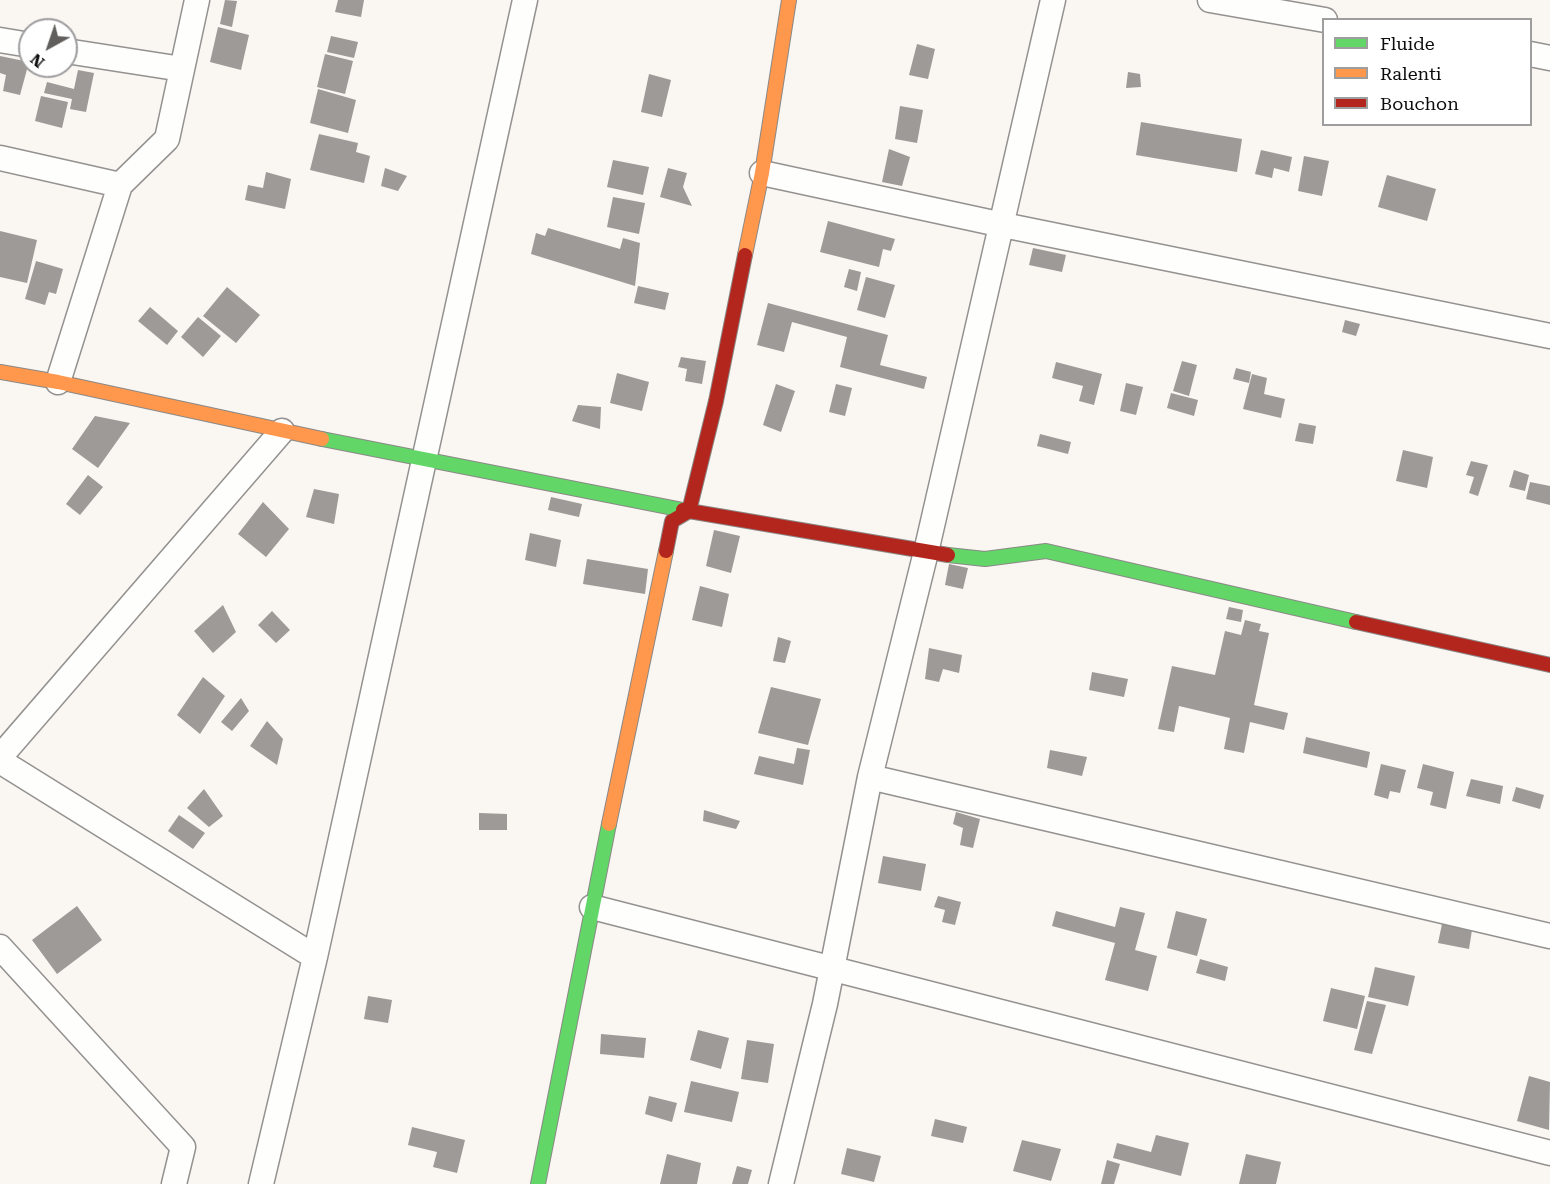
<!DOCTYPE html>
<style>
body{margin:0}
#map{position:relative;width:1550px;height:1184px;overflow:hidden;background:#faf6f2;font-family:"Roboto Serif",serif}
canvas{display:block}
.legend{position:absolute;left:1322px;top:18px;width:210px;height:108px;box-sizing:border-box;background:#fff;border:2px solid #9e9e9e;margin:0;padding:8px 10px;list-style:none;font-size:18px;color:#0d0d0d}
.legend li{display:flex;align-items:center;gap:12px;height:30px}
.legend b{width:30px;border:2px solid #9e9e9e}
.north{position:absolute;left:18px;top:18px;width:60px;height:60px;box-sizing:border-box;background:#fff;border:2px solid #9e9e9e;border-radius:50%;rotate:220deg;font-size:16px;font-weight:700;line-height:24px;text-align:center;color:#0d0d0d}
.north::after{content:'';display:block;margin:auto;width:21px;height:27px;background:#605f5d;clip-path:polygon(50% 0,100% 100%,50% 72%,0 100%)}
</style>
<div id="map">
<canvas width="1550" height="1184"></canvas>
<ul class="legend">
<li><b style="height:8px;background:#63d668"></b>Fluide</li>
<li><b style="height:8px;background:#ff974d"></b>Ralenti</li>
<li><b style="height:8px;background:#b3261e"></b>Bouchon</li>
</ul>
<div class="north">N</div>
</div>
<script>
const context = document.querySelector('canvas').getContext('2d');
context.lineJoin = 'round';
function paint(path, color) {
  context.fillStyle = color;
  context.fill(path, 'evenodd');
}
function toPath(rows) {
  const path = new Path2D();
  for (const r of rows) {
    path.moveTo(r[0], r[1]);
    for (let i = 2; i < r.length; i += 2) path.lineTo(r[i], r[i + 1]);
  }
  return path;
}
function trace(path, color, width, dash) {
  context.strokeStyle = color;
  context.lineWidth = width;
  context.lineCap = dash ? 'butt' : 'round';
  context.setLineDash(dash || []);
  context.stroke(path);
}
paint(toPath([
 [225,0,237,1,232,27,220,24],
 [338,0,364,0,361,17,335,12],
 [218,27,249,35,241,70,210,62],
 [331,36,358,42,354,58,327,52],
 [917,44,935,49,928,79,909,75],
 [325,54,353,61,345,94,317,87],
 [0,56,29,62,20,95,3,91,6,75,0,73],
 [78,70,94,73,86,112,70,109,72,99,44,93,47,82,74,89],
 [1128,72,1140,74,1141,87,1126,88],
 [649,74,671,80,662,117,641,112],
 [318,89,356,100,348,133,310,123],
 [41,96,68,102,62,128,35,121],
 [900,106,923,110,917,143,895,139],
 [1141,122,1242,139,1237,172,1136,155],
 [319,134,358,143,356,152,370,156,364,183,310,170],
 [889,149,910,157,902,186,882,182],
 [1261,150,1292,157,1289,172,1274,168,1272,178,1255,174],
 [1304,156,1329,161,1322,196,1298,191],
 [613,160,649,167,643,195,607,187],
 [385,168,407,176,398,191,381,186],
 [668,168,687,173,683,187,692,206,660,197],
 [266,172,291,179,285,209,245,200,248,185,263,188],
 [1387,175,1436,189,1427,221,1378,207],
 [613,197,645,203,639,234,607,227],
 [828,221,895,239,891,251,883,249,879,267,820,252],
 [548,228,620,249,623,238,640,243,635,286,531,254,536,233,545,236],
 [0,231,37,240,27,283,0,277],
 [1033,248,1066,255,1062,272,1029,265],
 [36,261,63,269,56,294,49,292,45,305,25,299],
 [849,269,861,272,857,291,844,287],
 [866,277,895,285,885,318,857,310],
 [638,286,669,293,665,310,634,303],
 [227,287,260,315,236,343,203,316],
 [768,303,888,335,880,365,927,377,924,389,840,367,847,337,792,322,784,352,757,345],
 [150,307,178,331,167,345,138,321],
 [198,317,221,336,203,357,181,337],
 [1345,320,1360,324,1356,336,1342,332],
 [681,357,706,361,702,384,685,381,687,369,678,367],
 [1182,361,1197,365,1189,396,1173,391],
 [1056,362,1102,374,1094,405,1079,401,1083,386,1052,378],
 [1236,368,1251,372,1249,383,1233,379],
 [617,373,649,382,642,411,610,403],
 [1252,374,1267,378,1264,394,1285,399,1281,418,1243,409],
 [1126,383,1143,387,1136,415,1120,411],
 [776,384,795,391,781,432,763,425],
 [836,384,852,388,845,416,829,412],
 [1171,393,1198,400,1194,416,1167,408],
 [578,405,601,407,600,429,572,421],
 [95,416,130,423,98,468,72,449],
 [1299,423,1316,426,1313,444,1295,441],
 [1040,434,1071,442,1068,454,1037,446],
 [1403,450,1433,457,1427,488,1396,481],
 [1471,461,1488,465,1478,496,1469,493,1474,477,1466,475],
 [1514,470,1529,475,1525,491,1509,487],
 [88,475,103,487,80,515,66,504],
 [1530,482,1550,486,1550,505,1526,499],
 [314,489,339,494,334,524,306,517],
 [551,497,582,504,579,517,548,510],
 [263,502,289,529,266,557,238,534],
 [714,530,740,536,731,573,706,566],
 [530,533,561,540,556,567,525,560],
 [587,559,648,569,645,594,583,584],
 [949,564,968,568,963,589,945,585],
 [700,586,729,594,722,627,692,620],
 [223,605,236,632,213,653,194,631],
 [1229,607,1243,610,1241,622,1226,619],
 [272,611,290,630,276,643,258,625],
 [1245,620,1261,624,1259,631,1269,633,1254,705,1288,713,1284,730,1250,722,1244,753,1224,749,1230,718,1179,706,1174,732,1158,729,1172,666,1215,675,1225,631,1241,635],
 [778,637,791,641,785,663,773,661],
 [929,648,962,655,959,673,943,669,939,682,925,679],
 [1092,672,1128,679,1124,697,1089,690],
 [203,677,225,696,200,734,177,715],
 [771,687,821,699,808,745,758,733],
 [241,698,249,711,232,731,221,722],
 [267,721,283,739,277,765,250,746],
 [1306,737,1370,752,1367,768,1303,753],
 [797,748,810,750,803,785,754,774,759,756,794,764],
 [1050,750,1087,757,1082,776,1047,768],
 [1381,764,1406,770,1400,793,1390,791,1388,799,1374,795],
 [1423,764,1454,772,1446,809,1430,805,1433,792,1417,788],
 [1471,779,1503,786,1500,804,1466,796],
 [1516,787,1544,795,1540,809,1512,801],
 [204,789,223,816,209,827,187,808],
 [704,810,740,821,736,829,703,821],
 [956,812,980,819,973,848,960,845,963,828,953,824],
 [479,813,507,814,507,830,479,830],
 [179,815,205,833,193,849,168,831],
 [883,856,926,864,921,891,878,883],
 [938,896,961,902,955,925,942,922,945,910,934,907],
 [77,906,102,940,57,974,32,940],
 [1120,907,1145,913,1135,950,1157,956,1148,991,1105,980,1115,943,1052,926,1056,911,1115,927],
 [1176,911,1207,919,1197,956,1167,948],
 [1442,924,1472,930,1469,949,1438,943],
 [1200,959,1228,967,1225,981,1196,973],
 [1375,967,1415,976,1408,1006,1368,997],
 [1331,988,1365,996,1357,1029,1323,1021],
 [368,996,392,1000,388,1023,364,1019],
 [1367,1001,1386,1005,1372,1054,1354,1050],
 [698,1030,729,1038,721,1069,690,1060],
 [601,1034,646,1038,644,1058,600,1054],
 [747,1040,774,1044,768,1083,741,1079],
 [1529,1076,1550,1082,1549,1130,1517,1121],
 [691,1081,739,1092,732,1122,684,1112],
 [649,1096,677,1103,672,1122,645,1114],
 [935,1119,967,1127,963,1143,931,1136],
 [412,1127,465,1140,457,1173,433,1167,437,1152,408,1145],
 [1156,1135,1189,1143,1181,1176,1113,1158,1117,1143,1151,1152],
 [1022,1140,1061,1149,1051,1181,1013,1171],
 [847,1148,881,1156,874,1182,841,1174],
 [667,1154,701,1163,697,1184,660,1184],
 [1246,1154,1281,1162,1276,1184,1239,1184],
 [1107,1160,1120,1164,1114,1184,1101,1184],
 [737,1166,752,1170,748,1184,732,1184]
]), '#9d9a97');
const street = toPath([
 [1210,0,1325,20],
 [0,40,30,45],
 [66,51,182,69],
 [1530,54,1550,58],
 [0,158,120,185,58,382],
 [762,173,1003,225,1550,336],
 [120,185,167,139,197,0],
 [0,757,282,431],
 [0,761,315,957],
 [870,777,1550,936],
 [592,907,1550,1153],
 [0,947,183,1147,174,1184],
 [261,1184,315,957,525,0],
 [781,1184,825,1004,870,777,926,552,1053,0]
]);
const fast = toPath([
 [322,439,683,510],
 [948,555,985,559,1046,551,1356,622],
 [538,1184,609,824]
]);
const slow = toPath([
 [745,255,762,173,789,0],
 [0,372,58,382,322,439],
 [609,824,666,551]
]);
const jam = toPath([
 [683,510,948,555],
 [666,551,672,521,689,511,716,401,745,255],
 [1356,622,1550,665]
]);
trace(street, '#949290', 27);
trace(fast, '#8a8987', 16);
trace(slow, '#8a8987', 16);
trace(jam, '#8a8987', 16);
trace(street, '#fefefd', 24);
trace(fast, '#63d668', 14);
trace(slow, '#ff974d', 14);
trace(jam, '#b3261e', 14);
</script>
